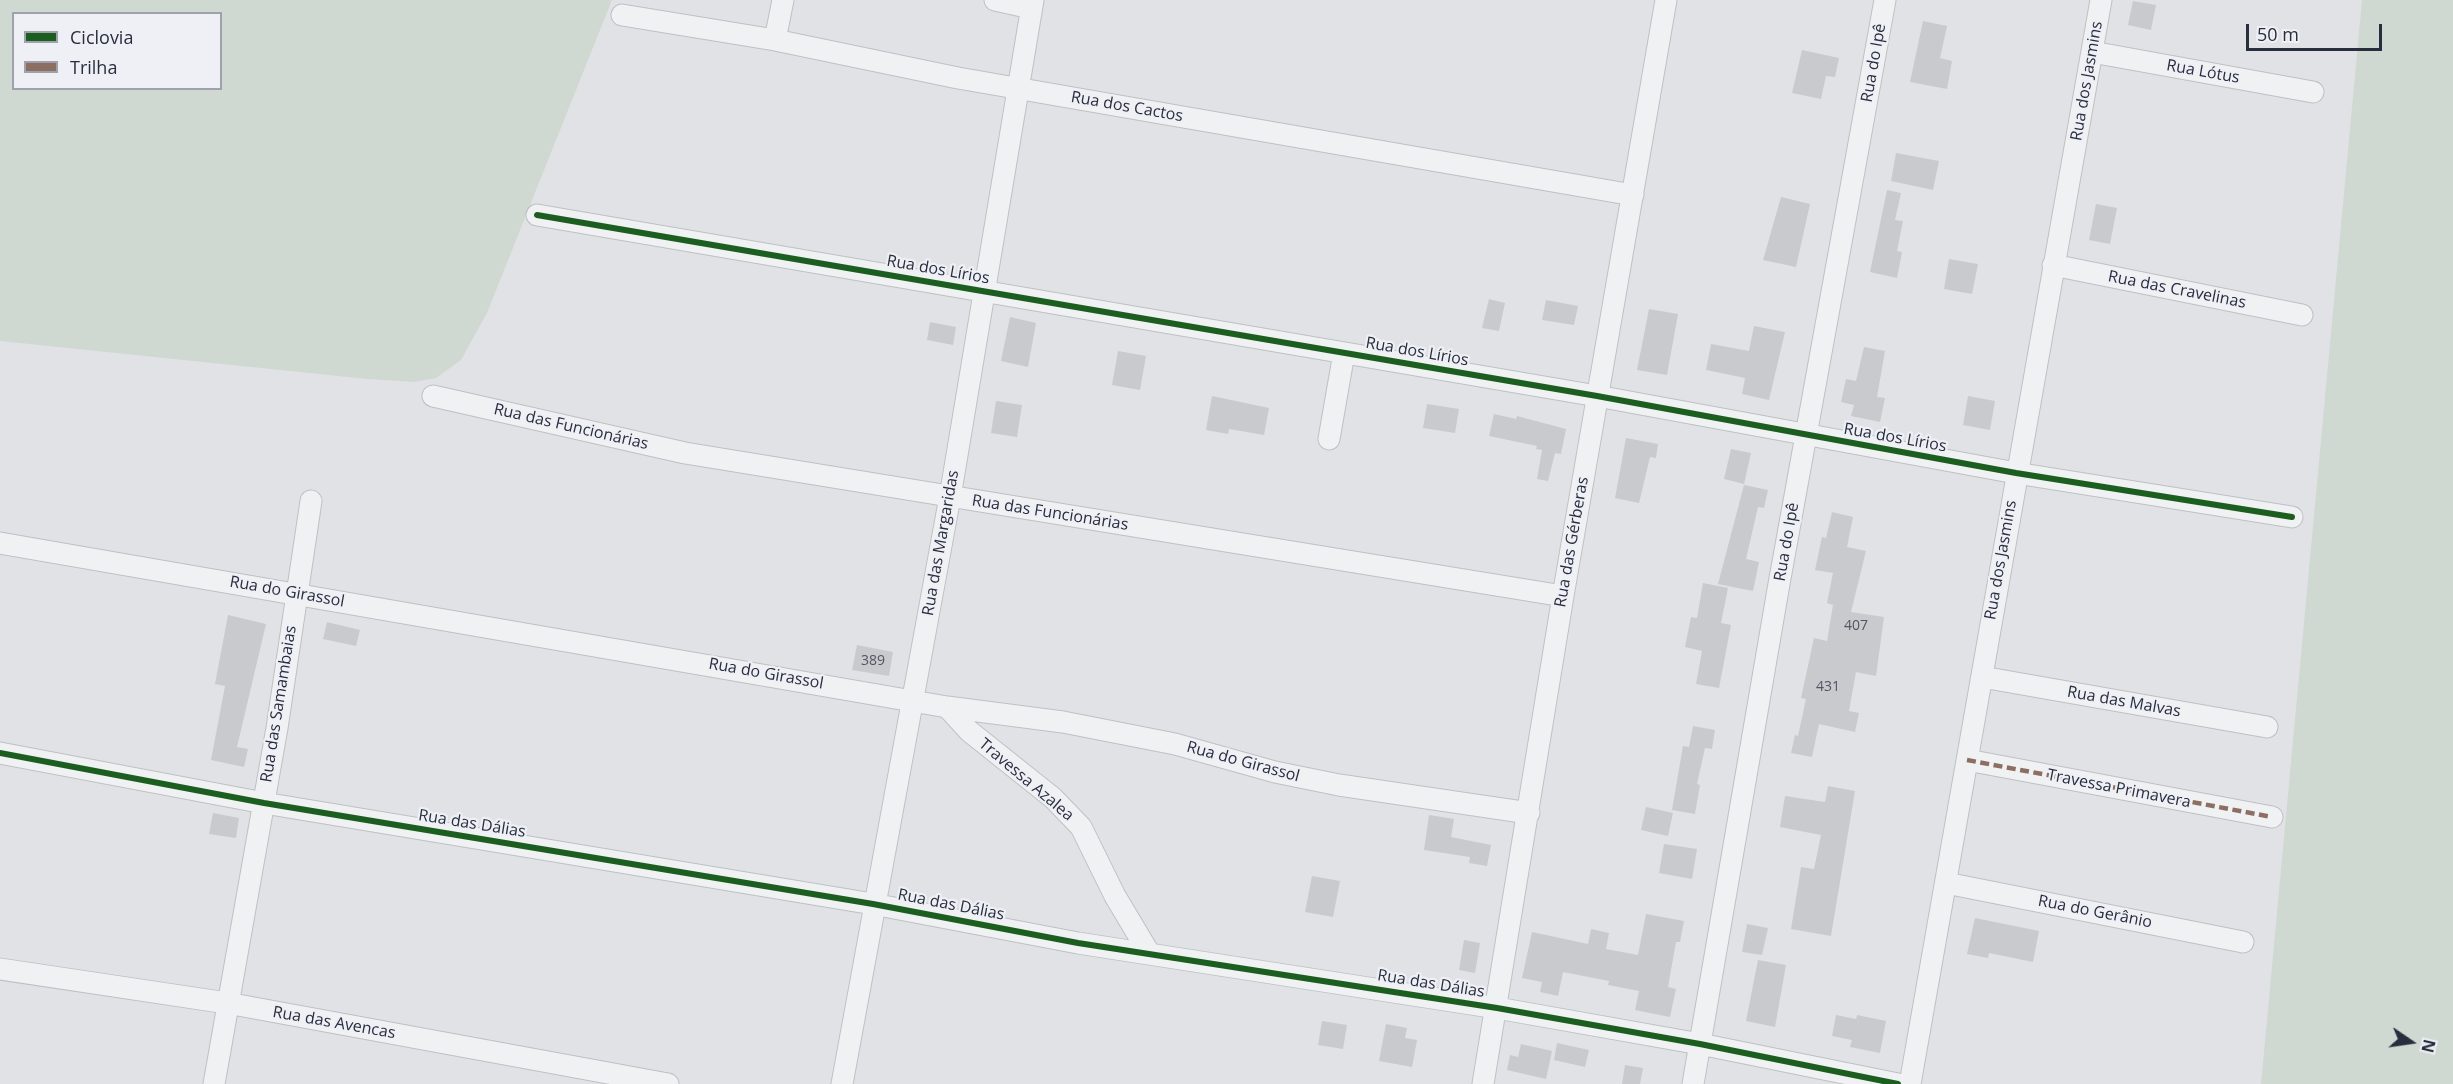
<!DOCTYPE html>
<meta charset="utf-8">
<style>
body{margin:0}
#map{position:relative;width:2453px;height:1084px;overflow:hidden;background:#e1e2e6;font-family:"Open Sans",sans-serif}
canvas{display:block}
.legend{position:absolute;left:12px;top:12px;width:210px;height:78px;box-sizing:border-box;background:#eef0f5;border:2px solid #9fa2ac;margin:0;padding:8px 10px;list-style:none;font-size:18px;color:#282e3e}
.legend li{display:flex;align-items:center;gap:12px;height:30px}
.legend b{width:30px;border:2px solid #9fa2ac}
.north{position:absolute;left:2381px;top:1012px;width:60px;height:60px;-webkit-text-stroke:4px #eef0f5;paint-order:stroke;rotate:103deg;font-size:16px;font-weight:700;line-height:24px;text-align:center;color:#282e3e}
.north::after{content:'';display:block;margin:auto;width:21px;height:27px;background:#282e3e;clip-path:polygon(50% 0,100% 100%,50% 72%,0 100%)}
.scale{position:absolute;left:2246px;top:24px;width:136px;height:27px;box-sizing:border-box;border:3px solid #282e3e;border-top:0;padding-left:8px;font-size:18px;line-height:21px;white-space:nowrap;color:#282e3e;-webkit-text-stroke:4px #eef0f5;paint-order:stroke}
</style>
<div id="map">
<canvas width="2453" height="1084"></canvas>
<ul class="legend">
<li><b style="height:8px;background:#1b5e20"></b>Ciclovia</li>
<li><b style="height:8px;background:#8d6e63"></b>Trilha</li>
</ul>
<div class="north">N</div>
<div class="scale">50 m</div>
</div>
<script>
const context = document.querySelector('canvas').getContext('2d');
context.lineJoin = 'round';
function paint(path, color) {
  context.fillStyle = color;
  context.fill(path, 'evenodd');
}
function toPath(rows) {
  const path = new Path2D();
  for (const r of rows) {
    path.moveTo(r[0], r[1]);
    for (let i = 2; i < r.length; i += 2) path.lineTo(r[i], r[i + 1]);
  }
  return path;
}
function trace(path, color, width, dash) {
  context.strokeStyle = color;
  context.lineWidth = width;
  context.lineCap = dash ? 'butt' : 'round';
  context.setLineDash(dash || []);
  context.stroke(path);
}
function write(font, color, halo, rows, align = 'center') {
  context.font = font + ' "Open Sans",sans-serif';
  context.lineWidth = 4.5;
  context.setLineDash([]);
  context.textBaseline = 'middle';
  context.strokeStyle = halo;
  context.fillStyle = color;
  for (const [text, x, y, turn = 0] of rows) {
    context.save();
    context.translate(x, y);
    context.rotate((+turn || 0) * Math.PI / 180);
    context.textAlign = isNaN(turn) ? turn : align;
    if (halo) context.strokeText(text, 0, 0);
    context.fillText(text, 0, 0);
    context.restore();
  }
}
paint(toPath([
 [0,0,612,0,487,313,461,360,436,378,415,382,367,379,0,341],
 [14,14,220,14,220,88,14,88],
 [2362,0,2453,0,2453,1084,2261,1084]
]), '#d0d9d1');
paint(toPath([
 [2133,1,2156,5,2151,30,2128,25],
 [1923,21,1947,26,1940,58,1952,61,1947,89,1910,82],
 [1802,50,1839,58,1835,77,1826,76,1821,99,1792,93],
 [1896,153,1939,161,1933,190,1891,181],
 [1887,190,1901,193,1895,220,1903,221,1897,251,1902,252,1897,278,1870,272],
 [1781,197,1810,204,1796,267,1763,260],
 [2096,204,2117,208,2110,244,2089,240],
 [1949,259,1978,264,1972,294,1944,289],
 [1489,299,1505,303,1499,331,1482,328],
 [1546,300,1578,306,1574,325,1542,320],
 [1649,309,1678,314,1667,375,1637,370],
 [1010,317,1036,323,1028,367,1001,361],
 [930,322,956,327,953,345,927,340],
 [1754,326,1785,332,1769,400,1742,394,1745,378,1706,370,1711,344,1749,351],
 [1864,347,1885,351,1877,397,1885,398,1880,422,1851,416,1854,405,1841,402,1846,379,1856,381],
 [1118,351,1146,356,1140,390,1112,385],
 [1212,396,1269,408,1264,435,1229,429,1228,434,1206,430],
 [1968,396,1995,401,1990,430,1963,425],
 [996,401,1022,405,1017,437,991,433],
 [1427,404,1459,409,1455,433,1423,428],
 [1494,414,1516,419,1517,416,1566,429,1561,454,1555,453,1548,481,1537,479,1542,450,1536,449,1537,446,1489,436],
 [1626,438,1658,444,1656,458,1650,457,1639,503,1615,498],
 [1731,449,1751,453,1744,484,1724,479],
 [1744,485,1768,490,1764,508,1758,507,1746,559,1759,562,1753,591,1718,584],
 [1832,512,1853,517,1847,547,1866,551,1851,612,1884,617,1876,676,1856,672,1849,711,1859,713,1855,732,1819,724,1812,757,1791,753,1795,735,1798,736,1806,699,1801,698,1814,638,1827,641,1833,605,1827,603,1833,573,1815,570,1822,537,1826,538],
 [1703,583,1728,588,1721,623,1731,625,1719,688,1696,684,1702,651,1685,647,1691,617,1697,618],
 [228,615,266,624,237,747,248,749,244,767,211,760,225,686,215,684],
 [327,622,360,630,356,646,323,639],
 [857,645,893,652,889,676,852,670],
 [1693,726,1715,730,1712,749,1705,748,1697,784,1700,785,1695,814,1672,810,1683,746,1689,747],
 [1828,786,1855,791,1831,936,1791,929,1801,867,1814,869,1821,835,1780,827,1785,796,1825,802],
 [1646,807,1673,813,1668,836,1641,830],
 [213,813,239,818,236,838,209,834],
 [1429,815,1454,819,1451,837,1491,845,1487,866,1469,863,1470,857,1424,850],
 [1664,844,1697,849,1692,879,1659,873],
 [1312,876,1340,881,1333,917,1305,912],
 [1646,914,1684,921,1680,942,1676,942,1668,987,1676,989,1670,1017,1635,1010,1639,991,1608,985,1609,981,1563,972,1558,996,1540,992,1542,982,1522,978,1532,932,1588,944,1591,929,1609,933,1606,949,1638,955],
 [1975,918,2039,931,2033,962,1989,953,1988,958,1967,954],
 [1747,924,1768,928,1762,955,1742,952],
 [1464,940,1480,943,1475,973,1459,970],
 [1758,960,1786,965,1775,1027,1746,1021],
 [1836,1015,1856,1019,1857,1015,1886,1021,1880,1053,1850,1047,1852,1040,1832,1036],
 [1322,1021,1347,1025,1343,1049,1318,1045],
 [1386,1024,1407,1028,1405,1038,1417,1040,1412,1067,1379,1061],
 [1557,1043,1589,1050,1585,1067,1554,1060],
 [1521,1044,1552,1051,1546,1079,1507,1070,1510,1055,1518,1057],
 [1625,1065,1643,1068,1640,1084,1622,1084]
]), '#c9cace');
const minor = toPath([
 [995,0,1031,8],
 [622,15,775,40,958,78,1633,195],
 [775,40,783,0],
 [2092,52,2313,92],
 [537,215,1597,396,2016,473,2292,517],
 [2053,265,2302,315],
 [433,396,685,453,1563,596],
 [1329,439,1344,353],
 [0,543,947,707,1063,722,1175,744,1275,772,1339,785,1529,813],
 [1982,677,2267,727],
 [947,707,969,731,1053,798,1081,827,1115,896,1149,953],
 [0,753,264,803,873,904,1078,943,1497,1008,1700,1044,1898,1084],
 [1967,760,2272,817],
 [1946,883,2243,942],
 [0,969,227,1003,668,1084],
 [214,1084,277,728,311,501],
 [842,1084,950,497,1033,0],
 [1483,1084,1563,596,1666,0],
 [1693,1084,1779,584,1885,0],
 [1910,1084,2101,0]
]);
trace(minor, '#bfc0c4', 23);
trace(minor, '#f0f1f3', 21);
trace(toPath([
 [1967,760,2272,817]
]), '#8d6e63', 4.5, [9, 4.5]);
trace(toPath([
 [537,215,1597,396,2016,473,2292,517],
 [0,753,264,803,873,904,1078,943,1497,1008,1700,1044,1898,1084]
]), '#1b5e20', 6);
write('14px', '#515663', null, [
 ["407",1856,626],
 ["389",873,661],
 ["431",1828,687]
]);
write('16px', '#282e3e', '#eef0f5', [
 ["Rua do Ipê",1874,63,-80],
 ["Rua Lótus",2203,72,10],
 ["Rua dos Jasmins",2087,81,-80],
 ["Rua dos Cactos",1127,107,10],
 ["Rua dos Lírios",938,270,10],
 ["Rua das Cravelinas",2177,290,11],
 ["Rua dos Lírios",1417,352,10],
 ["Rua das Funcionárias",571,427,13],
 ["Rua dos Lírios",1895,438,10],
 ["Rua das Funcionárias",1050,513,9],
 ["Rua das Gérberas",1572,542,-80],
 ["Rua do Ipê",1787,542,-80],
 ["Rua das Margaridas",941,543,-80],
 ["Rua dos Jasmins",2001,560,-80],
 ["Rua do Girassol",287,592,10],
 ["Rua do Girassol",766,674,10],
 ["Rua das Malvas",2124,702,10],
 ["Rua das Samambaias",279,704,-81],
 ["Rua do Girassol",1243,762,15],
 ["Travessa Azalea",1026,780,40],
 ["Travessa Primavera",2119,789,11],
 ["Rua das Dálias",472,824,9],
 ["Rua das Dálias",951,905,11],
 ["Rua do Gerânio",2095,912,11],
 ["Rua das Dálias",1431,984,9],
 ["Rua das Avencas",334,1023,10]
]);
</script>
